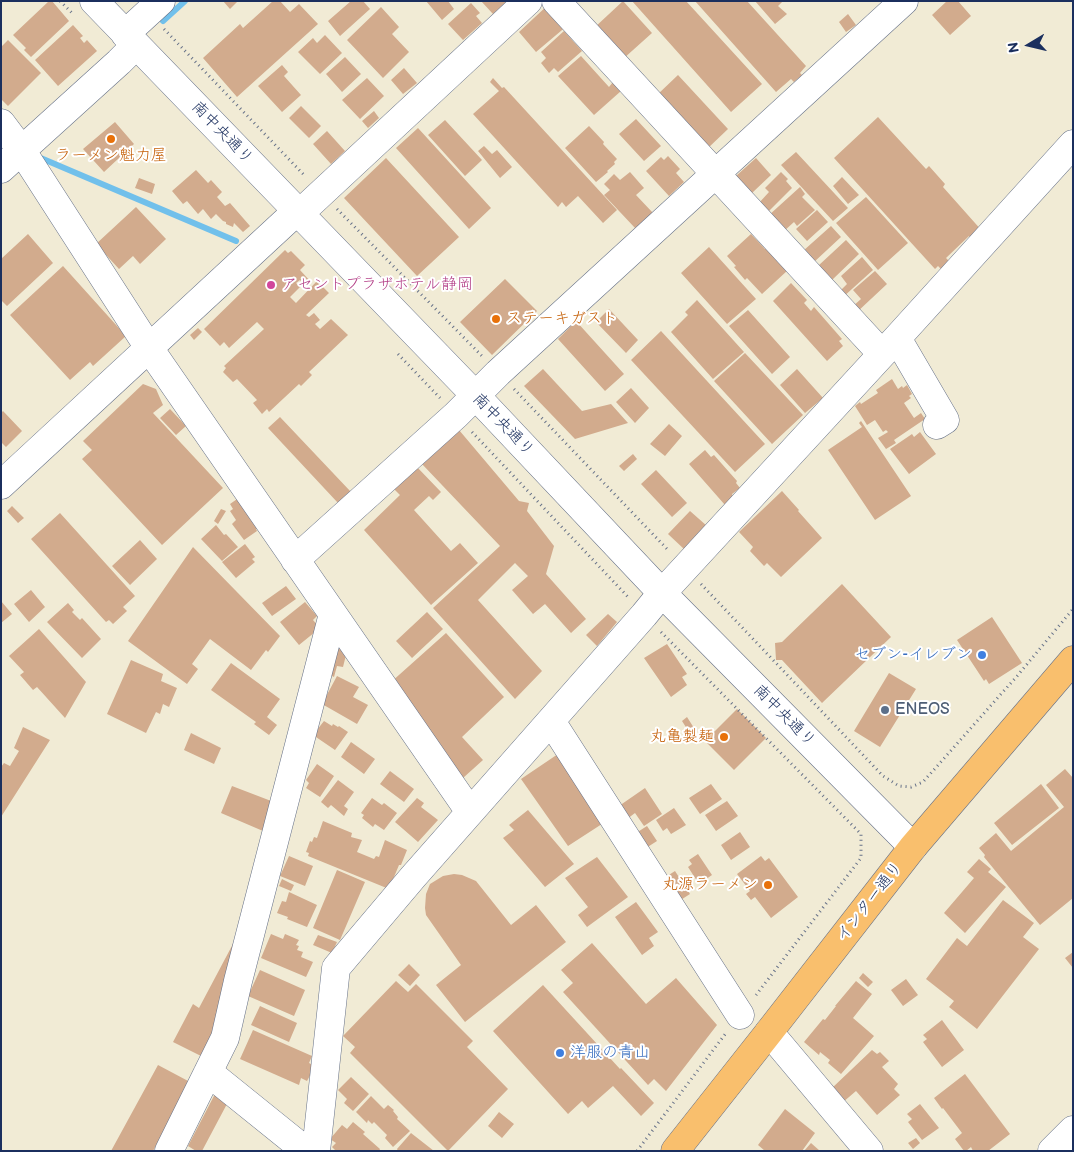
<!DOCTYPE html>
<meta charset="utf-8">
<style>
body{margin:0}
#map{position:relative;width:1074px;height:1152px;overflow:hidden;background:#f1ebd5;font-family:"Balsamiq Sans",sans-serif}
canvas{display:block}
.frame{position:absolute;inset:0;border:2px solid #1b2f5e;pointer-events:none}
.north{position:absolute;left:1004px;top:20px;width:50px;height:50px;-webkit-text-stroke:4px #fff;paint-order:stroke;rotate:261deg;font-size:14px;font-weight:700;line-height:20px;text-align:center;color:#1b2f5e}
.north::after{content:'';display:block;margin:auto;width:18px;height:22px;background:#1b2f5e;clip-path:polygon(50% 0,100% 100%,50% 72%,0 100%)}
</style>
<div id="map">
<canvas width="1074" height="1152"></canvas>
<div class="frame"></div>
<div class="north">N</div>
</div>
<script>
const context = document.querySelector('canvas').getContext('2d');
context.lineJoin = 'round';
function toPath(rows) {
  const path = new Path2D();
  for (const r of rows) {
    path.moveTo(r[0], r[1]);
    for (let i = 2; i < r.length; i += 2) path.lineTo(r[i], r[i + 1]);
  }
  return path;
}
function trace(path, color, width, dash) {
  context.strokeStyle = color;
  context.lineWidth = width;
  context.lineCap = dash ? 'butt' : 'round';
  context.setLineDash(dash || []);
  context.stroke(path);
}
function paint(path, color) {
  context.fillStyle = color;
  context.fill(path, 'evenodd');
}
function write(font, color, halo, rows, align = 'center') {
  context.font = font + ' "Balsamiq Sans","Klee One",sans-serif';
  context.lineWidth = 4;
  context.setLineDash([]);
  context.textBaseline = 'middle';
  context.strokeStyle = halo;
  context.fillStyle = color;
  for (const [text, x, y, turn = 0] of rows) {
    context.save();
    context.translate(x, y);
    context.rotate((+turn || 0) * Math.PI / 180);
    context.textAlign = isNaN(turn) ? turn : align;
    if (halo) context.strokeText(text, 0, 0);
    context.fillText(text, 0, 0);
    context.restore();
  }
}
trace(toPath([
 [163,21,185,1],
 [36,156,236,241]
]), '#71c0eb', 6);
paint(toPath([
 [49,1,52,1,69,21,31,57,24,50,26,48,13,35],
 [223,1,238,1,230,9],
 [273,1,280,1,290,12,299,4,318,24,237,97,203,58,240,24,243,28],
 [351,1,363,1,370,9,340,36,328,21],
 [426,1,448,1,454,9,442,20],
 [481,1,507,1,493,14],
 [623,1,652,33,623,59,594,28],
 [632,1,686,1,762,84,731,112],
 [695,1,747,1,806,66,800,73,802,75,794,82,791,79,776,92],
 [755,1,783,1,778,6,787,14,775,24],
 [947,1,958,1,971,16,950,35,932,15],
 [471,3,480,13,476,16,482,23,463,40,448,24],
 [549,4,568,25,536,52,519,32],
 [381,7,399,27,392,34,409,52,383,78,347,40],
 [848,14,856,25,846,32,839,22],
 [73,25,83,36,80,38,84,43,87,40,97,51,58,86,35,60],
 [564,31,582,51,558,72,554,68,549,73,541,63,546,58,541,52],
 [325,35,342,53,320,74,298,52,313,38,317,43],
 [8,40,41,73,8,106,1,99,1,47],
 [581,56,609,87,613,82,621,91,594,115,558,76],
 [345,57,361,74,342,92,326,74],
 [282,65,288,72,284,76,301,95,282,112,258,86],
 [404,68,417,83,403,94,391,80],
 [678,75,728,129,707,149,657,95],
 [367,78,384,96,360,119,342,100],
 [493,78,502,88,504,87,617,210,603,223,578,196,566,207,562,202,558,207,473,114,499,91,490,82],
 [301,106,321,126,309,138,289,118],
 [374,111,379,118,368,128,362,121],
 [878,117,926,169,929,166,945,184,943,187,983,232,973,240,969,236,946,258,951,263,943,271,938,266,935,269,834,158],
 [636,119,661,146,644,161,619,134],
 [445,120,482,160,465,176,428,135],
 [115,122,134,144,104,172,83,149],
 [589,126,604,142,603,144,617,159,614,162,615,164,607,171,608,172,596,182,565,148],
 [418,128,491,208,469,229,396,148],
 [327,131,345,151,331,164,313,144],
 [484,146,492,154,497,150,512,167,500,178,478,151],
 [796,152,848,208,833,221,781,165],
 [668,156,680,169,676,173,684,182,669,196,646,171,661,157,664,160],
 [386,158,459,237,417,276,344,198],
 [756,158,771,175,752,193,736,176],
 [196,170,208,183,211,180,222,192,217,197,225,206,230,203,250,226,243,232,234,223,233,227,226,224,226,222,223,221,216,214,211,219,203,209,198,214,187,201,183,204,172,191],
 [630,172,644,188,636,195,653,213,635,228,604,195,610,190,604,184,614,174,620,180],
 [781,172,788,179,786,181,792,188,767,213,758,204,769,192,765,188],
 [842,177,859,195,848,204,833,186],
 [139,178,155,184,152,194,135,188],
 [800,187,805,194,802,197,815,210,797,226,794,222,783,232,768,216],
 [866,197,908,243,878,270,836,223],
 [136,207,166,239,140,264,133,256,119,269,96,244],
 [817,210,828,222,807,241,796,229],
 [831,226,841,237,813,263,803,251],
 [28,234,53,263,7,306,1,300,1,259],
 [751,234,765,249,767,248,788,270,762,294,747,278,745,280,734,267,736,266,727,256],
 [846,240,859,254,832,280,818,266],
 [709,247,756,299,727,324,681,273],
 [285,250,288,253,291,251,305,265,300,270,311,282,306,288,300,280,296,283,300,287,290,297,296,303,317,281,329,293,306,315,309,317,314,313,320,320,315,324,320,329,331,319,348,335,309,372,312,375,301,386,299,384,269,412,267,409,262,414,253,403,257,400,237,379,233,382,223,372,226,368,224,366,264,329,257,322,229,348,224,342,220,346,204,329],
 [862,257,873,270,842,298,838,293,847,284,841,276],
 [63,266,126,336,93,366,90,362,70,380,10,315],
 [875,271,887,284,856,313,852,307,861,299,853,290],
 [505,279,537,311,492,355,460,322],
 [791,283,807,300,804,303,811,311,814,307,842,339,839,341,843,346,827,361,773,301],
 [697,300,744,352,713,379,671,332,688,315,685,312],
 [609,309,638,340,626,353,596,322],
 [748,310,790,357,772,374,729,326],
 [576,321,624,374,605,391,558,339],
 [198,328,202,332,194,340,190,335],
 [661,331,765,444,735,472,631,360],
 [745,353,803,415,772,444,714,381],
 [543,369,582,411,611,404,628,423,575,439,524,386],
 [797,369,823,398,805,413,780,385],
 [892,379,898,389,902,386,903,388,907,385,912,394,909,396,911,398,904,403,914,418,921,413,925,419,894,440,896,443,886,449,878,438,888,432,886,430,883,432,875,420,867,425,855,406,860,402,861,404,878,393,876,390],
 [143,384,156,389,163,405,153,413,223,488,162,545,82,459,92,450,83,441],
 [631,388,649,408,635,423,616,402],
 [170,409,186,426,176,435,160,418],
 [3,411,22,431,6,447,1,442,1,413],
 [280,417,351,492,338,503,268,428],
 [861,421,911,496,875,520,828,450,862,427,859,423],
 [669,424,682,436,665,456,650,444],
 [459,430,519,501,529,503,527,511,554,546,546,574,586,619,571,633,545,604,533,614,512,590,528,576,515,563,478,600,542,671,515,699,433,608,500,546,422,464],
 [920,432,936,454,909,474,890,449,912,434,914,437],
 [705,450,711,457,714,455,737,481,736,483,740,488,732,494,733,497,725,505,689,464],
 [633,454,637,459,624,471,619,466],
 [416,466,441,492,433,500,429,496,414,510,451,551,460,543,478,563,431,605,364,530,400,495,393,488],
 [656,470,687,503,672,517,641,484],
 [782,491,799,510,798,511,822,538,781,577,767,563,764,566,750,551,753,547,739,532],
 [240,497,261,525,256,529,257,531,244,540,232,524,236,520,230,511,233,509,230,504],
 [12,506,24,518,18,523,7,511],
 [221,509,226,511,218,524,214,521],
 [690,511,707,526,685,550,668,534],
 [60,513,135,596,123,607,127,611,113,624,109,620,106,622,31,539],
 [216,525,224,535,226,534,238,547,222,561,201,539],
 [140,540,157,559,130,585,112,566],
 [245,544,255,557,252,559,255,562,236,578,222,562],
 [193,547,280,636,268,652,266,650,251,670,210,639,192,664,198,669,187,684,128,641],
 [842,584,891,637,822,703,782,660,776,660,775,643,782,642],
 [286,586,296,599,272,616,262,603],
 [31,590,45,607,29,622,14,604],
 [1,601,12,614,1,623],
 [305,602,317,616,313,620,320,628,299,645,280,622],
 [68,603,74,610,72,612,80,620,82,618,101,639,82,658,47,622],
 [427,612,443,629,412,658,396,641],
 [608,614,617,622,597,646,586,635],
 [992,617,1022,663,989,684,986,679,984,681,957,640],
 [39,629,86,682,65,718,37,687,33,690,20,675,24,672,9,656],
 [446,633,504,697,462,737,483,760,463,778,450,762,451,760,390,683],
 [338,644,348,647,343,667,337,666,334,677,330,675],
 [667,644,687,674,682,677,687,685,671,697,644,658],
 [131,660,163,674,161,681,177,688,169,707,163,704,160,714,156,712,146,733,107,714],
 [231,663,280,699,267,717,277,725,269,735,254,724,256,722,211,690],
 [889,673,916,689,880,747,854,731],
 [337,676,359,687,353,697,368,705,357,724,322,704],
 [737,709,766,738,734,770,705,741],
 [687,717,694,728,689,732,682,721],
 [324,721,332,726,333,724,338,727,339,726,348,732,335,750,313,735],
 [23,727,50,740,1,817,1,767,4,763,10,766,19,751,14,748],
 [191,733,221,748,214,764,184,750],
 [351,742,375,759,364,774,341,757],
 [558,754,605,822,568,846,521,779],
 [317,764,334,776,320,797,306,788,309,783,306,780],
 [1065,769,1073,778,1073,898,1040,925,984,857,985,855,979,848,996,833,1011,851,1064,807,1046,785],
 [390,771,414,789,404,802,380,784],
 [338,780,354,792,344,806,348,809,344,816,331,805,328,808,321,802],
 [711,784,722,799,700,814,689,798],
 [1041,784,1059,808,1012,845,994,823],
 [232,786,279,804,270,834,221,813],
 [645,788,662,814,644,826,635,813,627,819,619,806],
 [372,798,382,805,384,803,397,813,384,830,375,824,373,827,362,818,364,815,361,813],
 [417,798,424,803,421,807,438,820,418,842,395,822],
 [727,801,738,816,716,831,705,815],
 [674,808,686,825,671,834,667,828,663,831,656,820],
 [528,810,574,864,545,887,503,838,514,830,509,825],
 [323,821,352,833,351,837,362,840,357,852,374,859,376,856,379,857,385,840,407,850,401,865,399,865,389,889,308,856,309,853,306,852,310,841,312,842,314,837,317,838],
 [647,826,657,841,643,850,633,835],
 [740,832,750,847,731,860,721,845],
 [698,854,712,875,699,884,688,867,692,864,689,860],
 [289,856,313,866,305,886,280,876],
 [761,856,765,861,769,858,798,897,771,918,755,897,751,900,746,894,750,891,737,874],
 [597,857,628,897,587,927,578,915,588,907,565,878],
 [979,859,991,869,988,872,1006,887,965,933,944,913,974,878,967,872],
 [337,870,365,882,340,940,313,928],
 [675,871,690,894,676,903,661,880],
 [454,874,462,875,476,881,511,925,536,905,566,942,465,1022,436,985,461,965,426,915,425,908,426,894,430,884,443,876],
 [282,879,294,885,291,891,279,886],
 [289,892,317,905,307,927,287,919,288,917,277,913,282,901,286,902],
 [1003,900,1034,923,1023,937,1039,949,977,1029,949,1007,954,1001,926,979,957,938,967,946],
 [636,902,658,932,649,938,654,946,642,955,615,917],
 [271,934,283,939,285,934,299,940,296,945,299,946,297,950,303,952,301,957,313,962,306,977,261,958],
 [318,935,337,942,332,953,313,945],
 [234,942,237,944,214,1031,201,1056,173,1042,193,1004,199,1008],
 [592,943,646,1004,676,978,717,1025,666,1091,654,1079,648,1085,563,992,573,983,561,970],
 [1073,952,1073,968,1065,958],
 [409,964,420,975,410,986,398,975],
 [260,970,305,990,294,1016,248,996],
 [863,973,873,982,868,987,859,978],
 [906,979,918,995,903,1006,891,990],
 [396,981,408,992,416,984,473,1041,467,1047,508,1089,448,1151,350,1053,355,1047,343,1036],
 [856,981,872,994,853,1018,874,1036,841,1074,828,1063,830,1060,820,1052,819,1055,804,1042,823,1019,825,1020,836,1006,835,1006],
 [543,985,620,1069,621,1068,654,1103,641,1116,613,1086,588,1108,582,1101,568,1114,493,1031],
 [260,1006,297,1023,289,1042,251,1025],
 [942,1020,964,1050,942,1067,923,1042,927,1039,923,1035],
 [253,1030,312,1056,309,1063,315,1066,307,1081,301,1078,299,1085,240,1059],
 [872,1050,877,1054,880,1052,889,1061,882,1067,898,1084,894,1089,900,1095,877,1115,856,1091,842,1103,831,1089],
 [158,1065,190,1082,153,1151,111,1151],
 [965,1074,1010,1134,988,1151,973,1151,971,1147,966,1151,964,1151,955,1139,962,1133,943,1108,942,1109,934,1098],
 [351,1077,369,1094,353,1111,344,1103,347,1099,338,1090],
 [216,1092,228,1102,202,1151,196,1151,188,1146],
 [371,1096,384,1109,388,1105,394,1110,393,1111,398,1117,397,1119,410,1131,393,1147,385,1138,387,1135,374,1122,372,1124,368,1120,367,1123,356,1112],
 [920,1104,939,1128,922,1140,908,1122,912,1119,907,1114],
 [785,1109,815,1133,802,1151,765,1151,758,1145],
 [499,1112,514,1124,502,1138,488,1126],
 [353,1122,365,1132,363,1134,380,1149,379,1151,336,1151,332,1147,336,1143,330,1139,342,1125,347,1129],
 [411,1133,434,1151,398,1151,397,1149],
 [916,1138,920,1143,913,1149,908,1143],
 [811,1143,820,1151,804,1151]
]), '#d2ab8d');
const minor = toPath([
 [94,1,476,396,662,593,913,847],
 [556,1,882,354],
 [125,34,161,1],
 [1,123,22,151,149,348,470,812],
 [1,169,119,62,136,45],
 [299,214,528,1],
 [897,338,945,420,937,425],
 [1,485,297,211],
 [295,560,456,415,498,373,904,1],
 [551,721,740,1015],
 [769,1032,869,1151],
 [208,1072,306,1151],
 [169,1151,225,1038,238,981,333,614],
 [316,1151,336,968,413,877,644,615,662,593,897,338,1073,144],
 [1052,1151,1073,1130]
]);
const major = toPath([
 [675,1151,769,1032,913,847,1073,660]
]);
trace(minor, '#667188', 29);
trace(major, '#667188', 29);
trace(toPath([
 [60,1,72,13],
 [164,29,305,176],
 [337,209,482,356],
 [398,354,440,398],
 [514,389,669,551],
 [472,432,629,598],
 [701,584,883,776,899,786,911,787,923,782,1018,675,1073,609],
 [661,632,861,834,861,858,756,995],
 [637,1151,726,1033]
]), '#667188', 3, [1, 4]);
trace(minor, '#fff', 28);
trace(major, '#f9bf6d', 28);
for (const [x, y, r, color] of [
 [111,139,5,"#e8710a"],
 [271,285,5,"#d1479c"],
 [496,319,5,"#e8710a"],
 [982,655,5,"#3f7fe0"],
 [885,710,5,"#5c6f8a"],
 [724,737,5,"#e8710a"],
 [768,885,5,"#e8710a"],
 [560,1053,5,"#3f7fe0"]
]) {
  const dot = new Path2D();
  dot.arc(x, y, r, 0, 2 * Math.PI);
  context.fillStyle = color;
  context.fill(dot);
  trace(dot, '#fff', 2);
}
write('16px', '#1b2f5e', '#fff', [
 ["南中央通り",222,133,46],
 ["南中央通り",503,425,46],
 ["南中央通り",784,716,45],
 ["インター通り",870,902,-52]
]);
write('16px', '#c56008', '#fff', [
 ["ラーメン魁力屋",111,156,"center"],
 ["ステーキガスト",506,319,"left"],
 ["丸亀製麺",714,737],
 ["丸源ラーメン",758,885]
], 'right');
write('16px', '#b23c85', '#fff', [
 ["アセントプラザホテル静岡",281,285]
], 'left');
write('16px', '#366cbe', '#fff', [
 ["セブン-イレブン",972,655],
 ["洋服の青山",570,1053,"left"]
], 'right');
write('16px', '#4e5e75', '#fff', [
 ["ENEOS",895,710]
], 'left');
</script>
